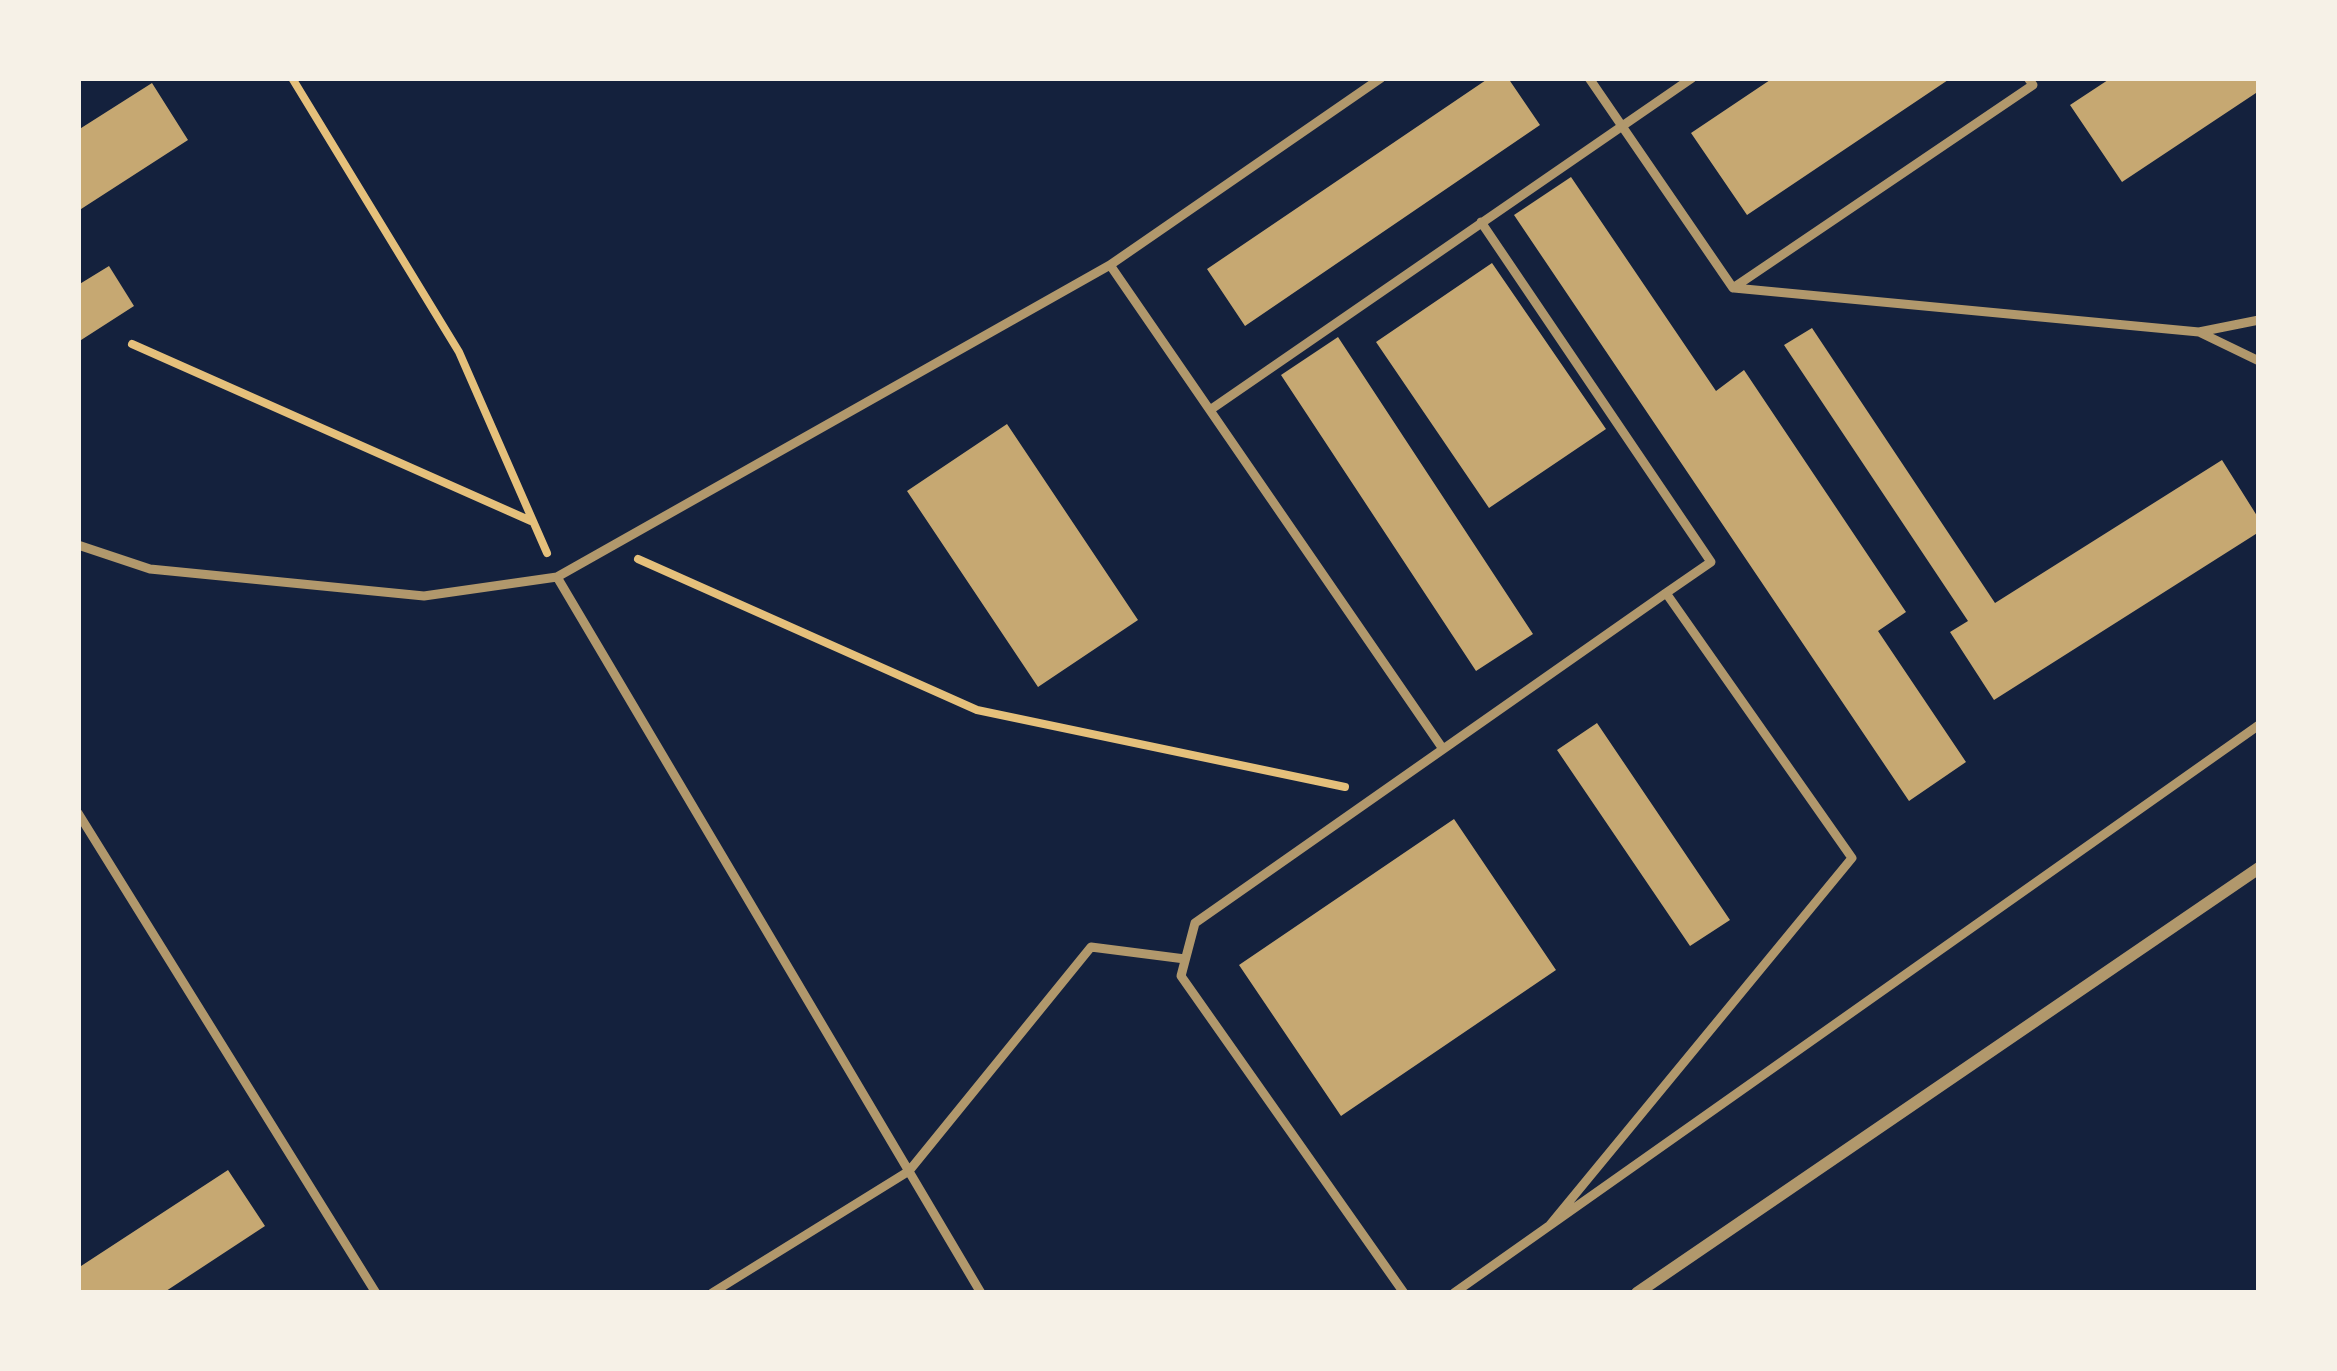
<!DOCTYPE html>
<style>
body{margin:0}
#map{position:relative;width:2337px;height:1371px;overflow:hidden;background:#14213d;font-family:Overpass,sans-serif}
canvas{display:block}
.frame{position:absolute;inset:0;border:81px solid #f6f1e7;pointer-events:none}
</style>
<div id="map">
<canvas width="2337" height="1371"></canvas>
<div class="frame"></div>
</div>
<script>
const context = document.querySelector('canvas').getContext('2d');
context.lineJoin = 'round';
function paint(path, color) {
  context.fillStyle = color;
  context.fill(path, 'evenodd');
}
function toPath(rows) {
  const path = new Path2D();
  for (const r of rows) {
    path.moveTo(r[0], r[1]);
    for (let i = 2; i < r.length; i += 2) path.lineTo(r[i], r[i + 1]);
  }
  return path;
}
function trace(path, color, width, dash) {
  context.strokeStyle = color;
  context.lineWidth = width;
  context.lineCap = dash ? 'butt' : 'round';
  context.setLineDash(dash || []);
  context.stroke(path);
}
paint(toPath([
 [1489,78,1508,78,1540,125,1245,326,1207,269],
 [1773,78,1951,78,1747,215,1691,133],
 [2111,78,2259,78,2259,91,2122,182,2070,105],
 [152,83,188,140,78,211,78,130],
 [1571,177,1716,391,1744,370,1906,612,1878,631,1966,762,1909,801,1514,215],
 [1492,263,1606,429,1489,508,1376,342],
 [109,266,134,306,78,342,78,285],
 [1812,328,1995,603,2222,460,2259,519,2259,532,1994,700,1950,632,1968,621,1784,345],
 [1338,337,1533,634,1476,671,1281,375],
 [1007,424,1138,620,1038,687,907,491],
 [1597,723,1730,920,1690,946,1557,750],
 [1454,819,1556,970,1341,1116,1239,965],
 [228,1170,265,1226,163,1293,78,1293,78,1268]
]), '#c6a872');
trace(toPath([
 [292,78,459,352,547,553],
 [132,344,531,521],
 [638,559,977,710,1345,787]
]), '#e5c07b', 8);
trace(toPath([
 [1381,78,1110,265,1443,749],
 [1589,78,1733,288,2033,85,2028,78],
 [1481,222,1711,562,1666,593],
 [1734,288,2199,332,2259,320],
 [2199,332,2259,361],
 [1210,410,1692,78],
 [78,545,150,569,424,596,557,577,1110,265],
 [557,577,981,1293],
 [78,813,376,1293],
 [712,1293,909,1171,1091,947,1185,959],
 [1404,1293,1181,976,1195,923,1666,593,1852,858,1549,1226],
 [1454,1293,2259,725]
]), '#b1986c', 9);
trace(toPath([
 [1637,1293,2259,868]
]), '#b1986c', 12);
</script>
